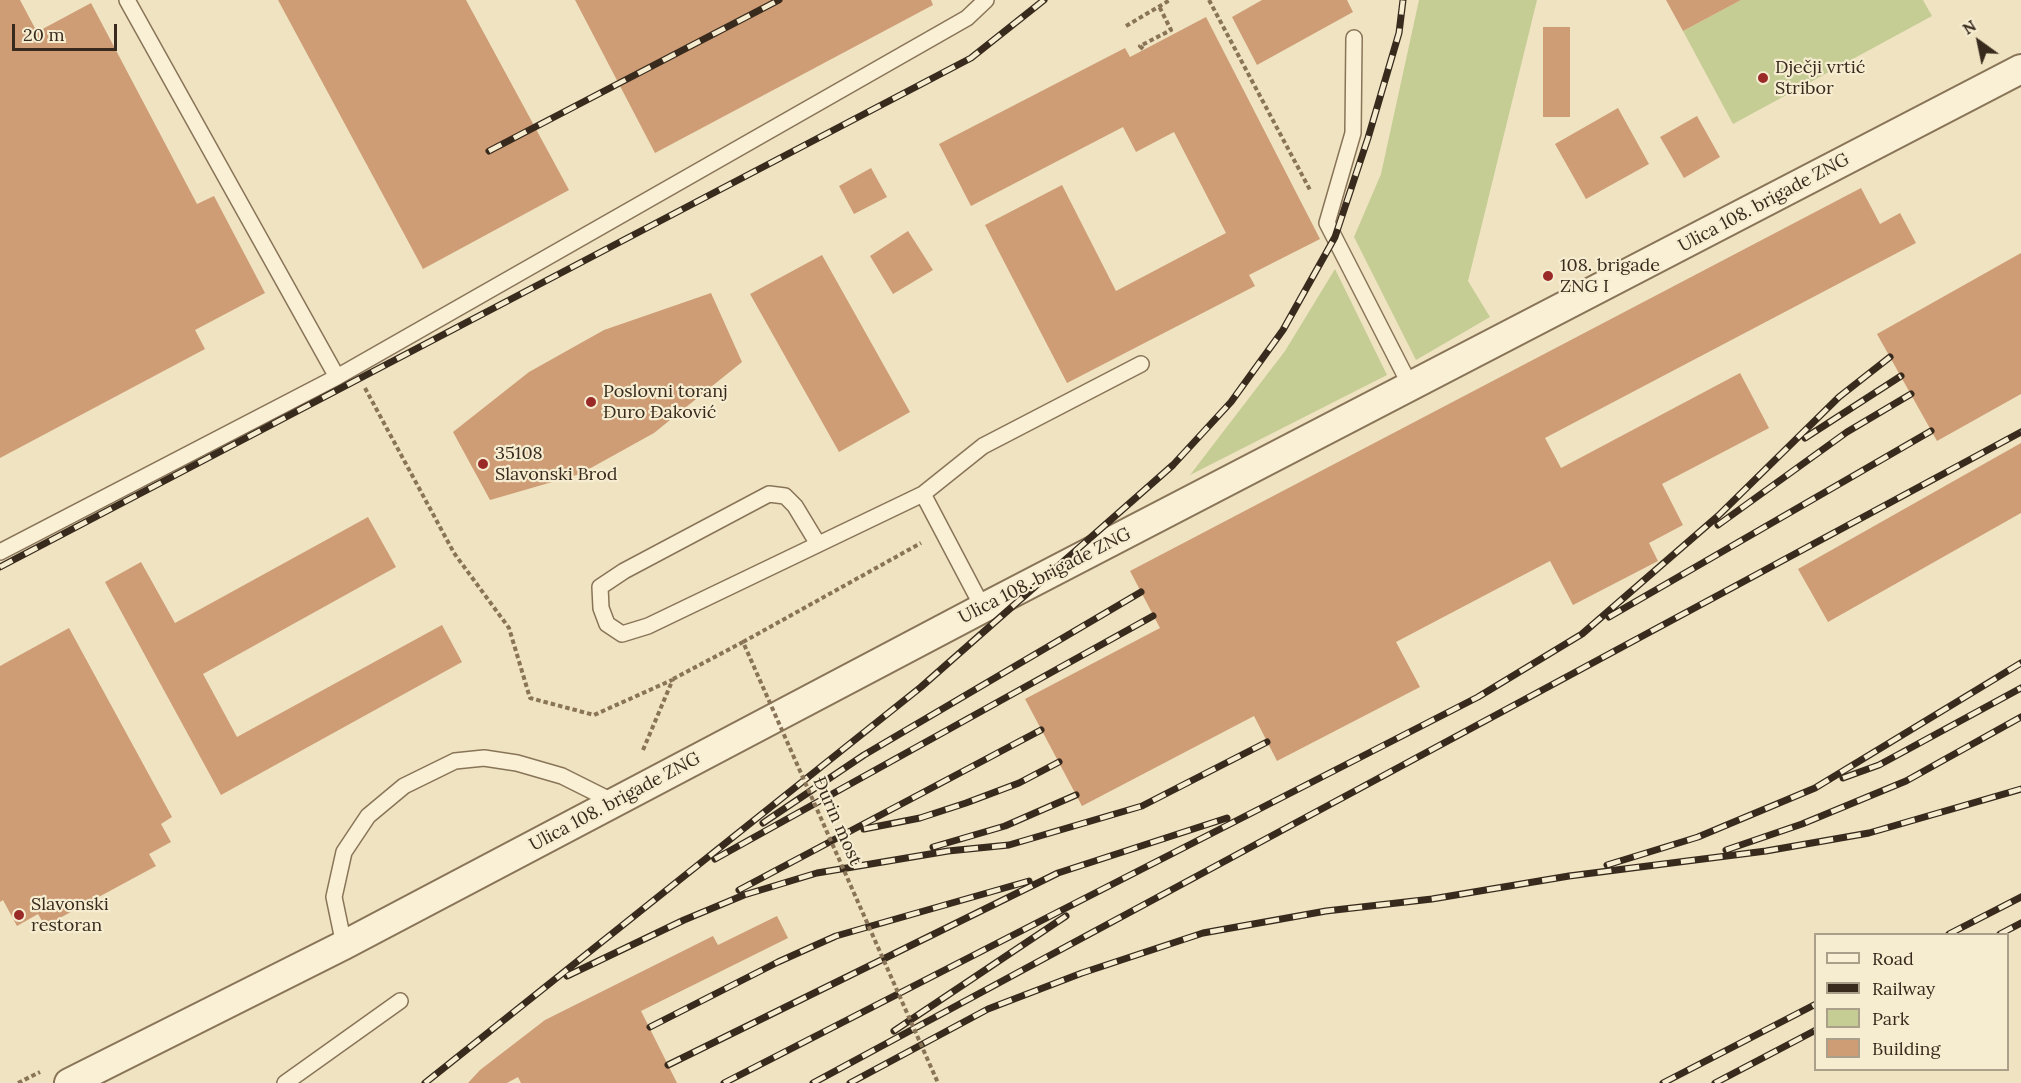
<!DOCTYPE html>
<meta charset="utf-8">
<style>
body{margin:0}
#map{position:relative;width:2021px;height:1083px;overflow:hidden;background:#efe3c1;font-family:Lora,serif}
canvas{display:block}
.legend{position:absolute;left:1814px;top:933px;width:195px;height:138px;box-sizing:border-box;background:#f6edd1;border:2px solid #aa9f89;margin:0;padding:8px 10px;list-style:none;font-size:18px;color:#382b1d}
.legend li{display:flex;align-items:center;gap:12px;height:30px}
.legend b{width:30px;border:2px solid #aa9f89}
.north{position:absolute;left:1949px;top:12px;width:60px;height:60px;-webkit-text-stroke:4px #f6edd1;paint-order:stroke;rotate:327deg;font-size:16px;font-weight:700;line-height:24px;text-align:center;color:#382b1d}
.north::after{content:'';display:block;margin:auto;width:21px;height:27px;background:#382b1d;clip-path:polygon(50% 0,100% 100%,50% 72%,0 100%)}
.scale{position:absolute;left:12px;top:24px;width:105px;height:27px;box-sizing:border-box;border:3px solid #382b1d;border-top:0;padding-left:8px;font-size:18px;line-height:21px;white-space:nowrap;color:#382b1d;-webkit-text-stroke:4px #f6edd1;paint-order:stroke}
</style>
<div id="map">
<canvas width="2021" height="1083"></canvas>
<ul class="legend">
<li><b style="height:8px;background:#f9f0d5"></b>Road</li>
<li><b style="height:8px;background:#382b1d"></b>Railway</li>
<li><b style="height:16px;background:#c5cd95"></b>Park</li>
<li><b style="height:16px;background:#ce9d76"></b>Building</li>
</ul>
<div class="north">N</div>
<div class="scale">20 m</div>
</div>
<script>
const context = document.querySelector('canvas').getContext('2d');
context.lineJoin = 'round';
function paint(path, color) {
  context.fillStyle = color;
  context.fill(path, 'evenodd');
}
function toPath(rows) {
  const path = new Path2D();
  for (const r of rows) {
    path.moveTo(r[0], r[1]);
    for (let i = 2; i < r.length; i += 2) path.lineTo(r[i], r[i + 1]);
  }
  return path;
}
function trace(path, color, width, dash) {
  context.strokeStyle = color;
  context.lineWidth = width;
  context.lineCap = dash ? 'butt' : 'round';
  context.setLineDash(dash || []);
  context.stroke(path);
}
function write(font, color, halo, rows, align = 'center') {
  context.font = font + ' Lora,serif';
  context.lineWidth = 4.5;
  context.setLineDash([]);
  context.textBaseline = 'middle';
  context.strokeStyle = halo;
  context.fillStyle = color;
  for (const [text, x, y, turn = 0] of rows) {
    context.save();
    context.translate(x, y);
    context.rotate((+turn || 0) * Math.PI / 180);
    context.textAlign = isNaN(turn) ? turn : align;
    if (halo) context.strokeText(text, 0, 0);
    context.fillText(text, 0, 0);
    context.restore();
  }
}
paint(toPath([
 [1419,0,1537,0,1468,281,1490,317,1416,360,1354,237,1381,174],
 [1741,0,1923,0,1932,16,1733,124,1683,31],
 [1335,269,1387,375,1190,475,1285,351]
]), '#c5cd95');
paint(toPath([
 [0,0,20,0,37,32,91,3,197,204,214,196,265,293,195,330,205,349,0,458],
 [278,0,466,0,569,190,423,269],
 [575,0,931,0,933,5,655,153],
 [1262,0,1347,0,1353,12,1257,65,1232,17],
 [1666,0,1741,0,1683,31],
 [1206,17,1320,239,1249,275,1255,286,1067,383,985,225,1062,185,1116,291,1226,233,1174,132,1136,152,1123,127,971,206,939,144,1125,48,1130,57],
 [1543,27,1570,27,1570,117,1543,117],
 [1618,108,1649,164,1586,199,1555,144],
 [1697,116,1720,157,1684,178,1660,137],
 [871,168,887,197,854,214,839,186],
 [1861,188,1880,224,1900,213,1916,243,1545,438,1561,468,1740,373,1769,428,1662,484,1683,525,1649,543,1658,561,1573,605,1550,561,1396,642,1420,687,1277,761,1254,716,1082,806,1025,699,1160,628,1130,571],
 [908,231,933,270,893,294,870,256],
 [2021,253,2021,394,1937,441,1877,334],
 [822,255,910,412,839,452,750,294],
 [711,293,742,362,654,433,580,474,490,500,453,432,529,372,604,330],
 [2021,443,2021,513,1828,622,1798,569],
 [368,517,396,567,203,674,237,737,442,625,462,662,221,795,105,582,141,562,175,623],
 [69,628,172,817,161,824,171,842,149,854,156,866,45,926,38,914,17,926,3,900,0,902,0,666],
 [777,916,788,938,641,1011,677,1083,521,1083,518,1077,507,1083,468,1083,480,1070,545,1020,713,936,718,945]
]), '#ce9d76');
const service = toPath([
 [127,0,337,377],
 [1354,38,1353,133,1327,223,1411,387],
 [923,494,983,446,1141,364],
 [818,544,795,506,785,496,769,494,624,571,600,587,601,608,607,624,622,634,648,626,923,494,983,608],
 [0,552,337,377,967,18,986,0],
 [344,945,334,897,344,852,368,816,404,786,455,761,484,758,517,763,562,776,614,802],
 [285,1083,400,1001]
]);
const minor = toPath([
 [69,1083,344,945,983,608,2021,69]
]);
trace(service, '#897458', 18);
trace(minor, '#897458', 32);
trace(toPath([
 [1209,0,1310,190],
 [1126,26,1170,0],
 [1143,49,1140,46,1171,30,1159,6],
 [365,388,454,553,509,628,530,698,594,715,672,680],
 [743,642,921,543],
 [643,750,673,679],
 [18,1083,40,1072]
]), '#897458', 4, [4.5, 3]);
trace(service, '#f9f0d5', 15);
trace(minor, '#f9f0d5', 28);
const rail = toPath([
 [489,151,779,0],
 [1805,438,1901,376],
 [1718,525,1847,432,1911,394],
 [0,567,971,58,1044,0],
 [1609,617,1931,431],
 [1843,778,1879,765,2021,688],
 [763,823,864,755,1141,592],
 [864,829,920,818,966,803,1019,783,1059,762],
 [933,847,1005,826,1076,795],
 [1726,850,1802,824,1906,781,2021,717],
 [715,859,1153,616],
 [1607,865,1698,837,1815,788,2021,663],
 [739,890,1041,730],
 [1949,934,2021,897],
 [2000,934,2021,923],
 [567,976,684,920,744,895,817,873,948,851,1009,845,1142,806,1267,742],
 [650,1027,778,962,836,936,1029,881],
 [894,1031,1066,916],
 [668,1065,1058,873,1227,818],
 [425,1083,921,687,1173,465,1231,402,1283,330,1335,237,1368,138,1399,33,1403,0],
 [724,1083,1478,697,1582,634,1718,516,1839,397,1890,357],
 [813,1083,2021,432],
 [850,1083,988,1009,1082,973,1203,933,1326,911,1432,899,1569,876,1766,851,1869,833,2021,789],
 [1663,1083,1816,1004],
 [1715,1083,1816,1030]
]);
trace(rail, '#382b1d', 7);
trace(rail, '#f6edd1', 4.5, [14]);
trace(toPath([
 [673,679,743,642,938,1083]
]), '#897458', 4, [4.5, 3]);
for (const [x, y, r, color] of [
 [1763,78,6,"#992a27"],
 [1548,276,6,"#992a27"],
 [591,402,6,"#992a27"],
 [483,464,6,"#992a27"],
 [19,915,6,"#992a27"]
]) {
  const dot = new Path2D();
  dot.arc(x, y, r, 0, 2 * Math.PI);
  context.fillStyle = color;
  context.fill(dot);
  trace(dot, '#f6edd1', 2);
}
write('18px', '#382b1d', '#f6edd1', [
 ["Dječji vrtić",1775,68],
 ["Stribor",1775,89],
 ["108. brigade",1560,266],
 ["ZNG I",1560,287],
 ["Poslovni toranj",603,392],
 ["Đuro Đaković",603,413],
 ["35108",495,454],
 ["Slavonski Brod",495,475],
 ["Slavonski",31,905],
 ["restoran",31,926]
], 'left');
write('18px', '#382b1d', '#f6edd1', [
 ["Ulica 108. brigade ZNG",1764,203,-28],
 ["Ulica 108. brigade ZNG",1045,576,-27],
 ["Ulica 108. brigade ZNG",615,802,-28],
 ["Đurin most",837,821,66]
]);
</script>
